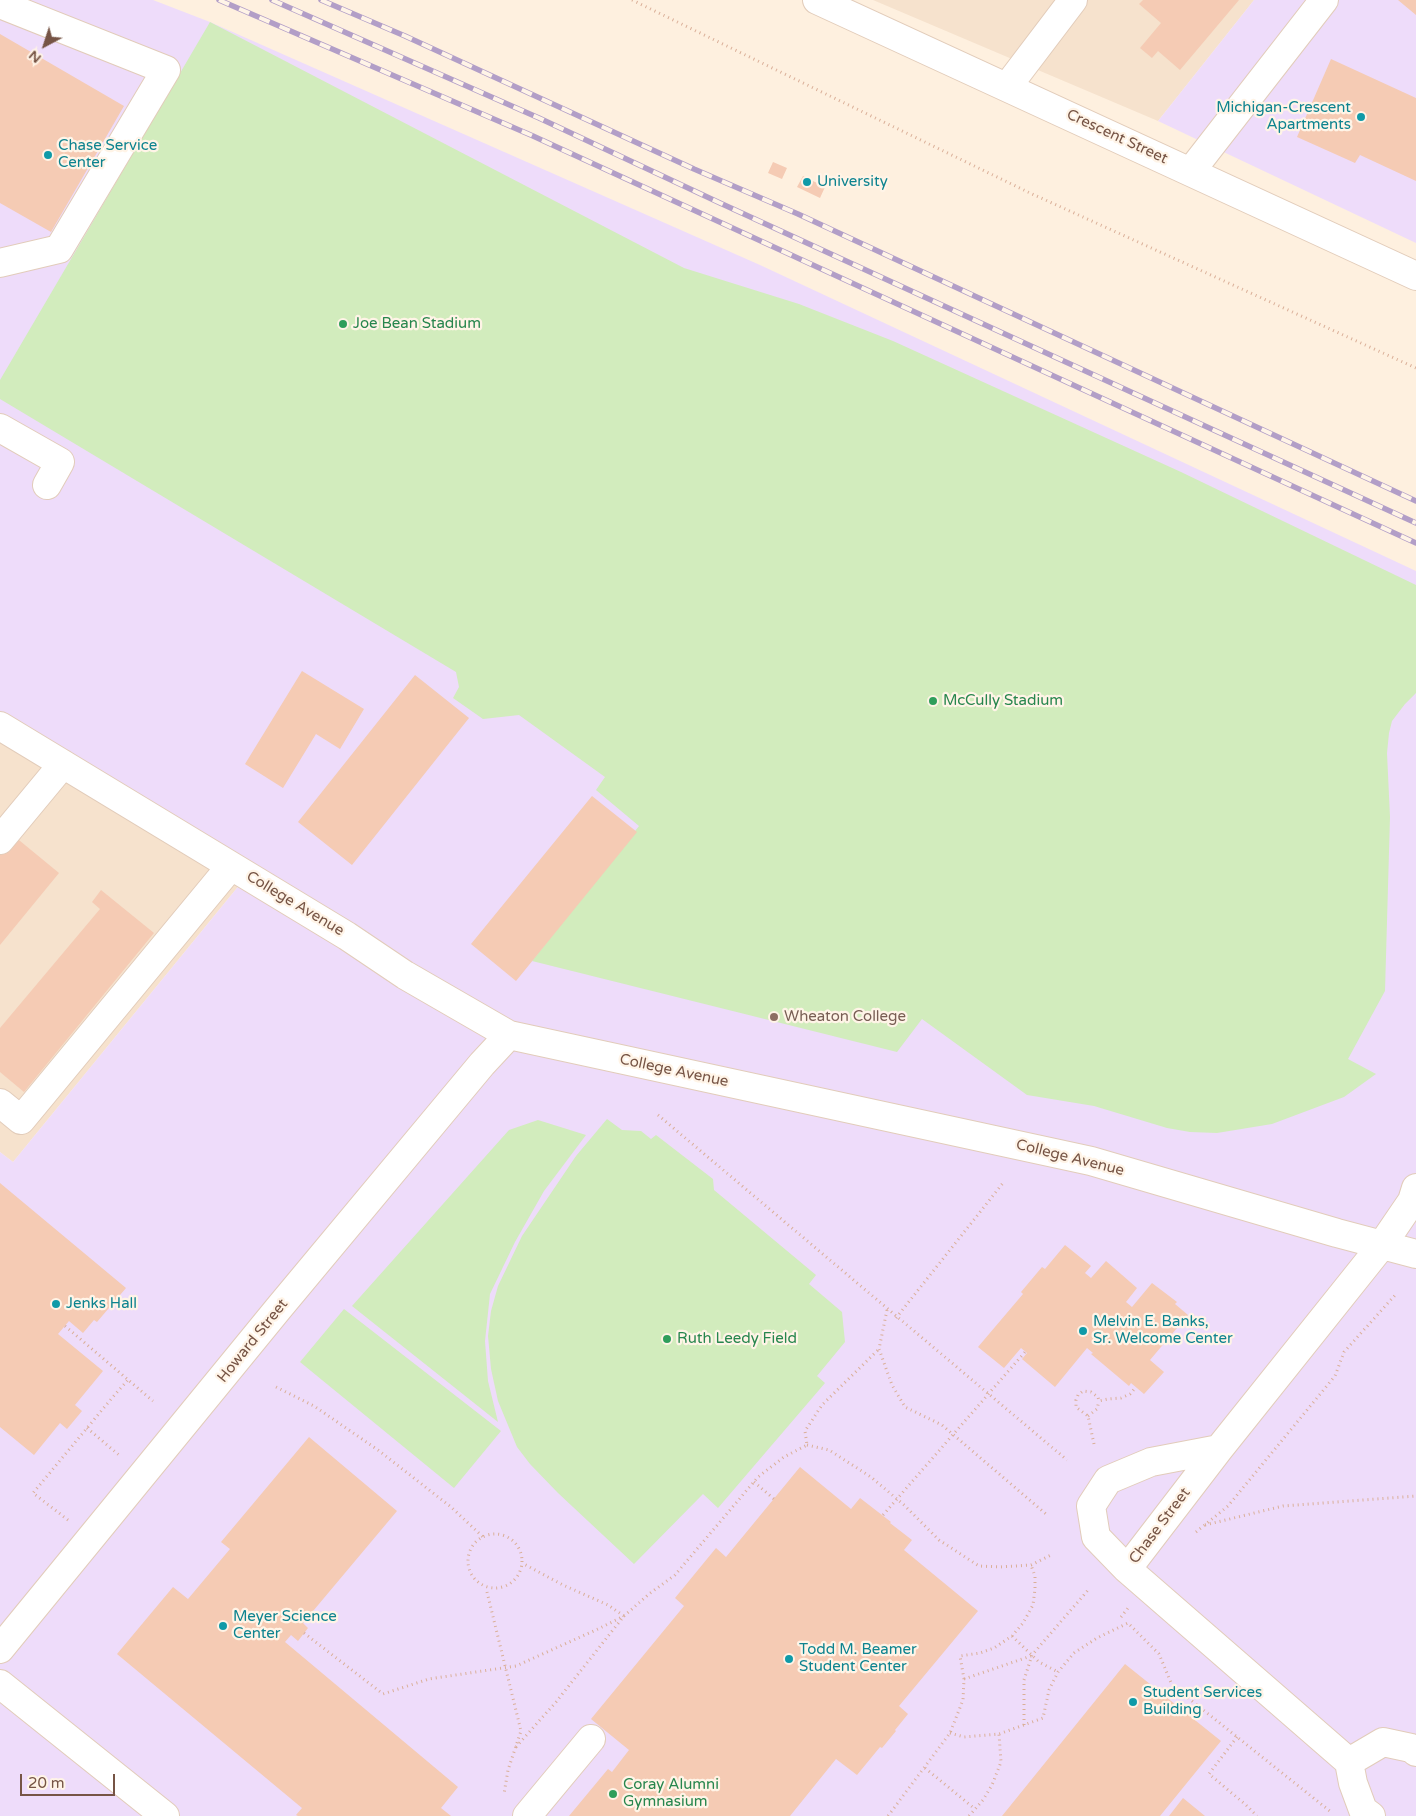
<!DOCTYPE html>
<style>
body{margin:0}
#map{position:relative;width:1416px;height:1816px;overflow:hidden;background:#fef0df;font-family:"Varela Round",sans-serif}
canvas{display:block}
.north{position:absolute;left:20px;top:20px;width:50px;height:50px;-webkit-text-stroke:4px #fff4e7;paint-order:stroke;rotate:220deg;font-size:14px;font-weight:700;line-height:20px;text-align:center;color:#765445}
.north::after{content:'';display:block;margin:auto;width:18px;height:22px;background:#765445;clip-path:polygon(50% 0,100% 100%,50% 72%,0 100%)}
.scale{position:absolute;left:20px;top:1774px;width:95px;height:22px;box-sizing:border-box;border:2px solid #765445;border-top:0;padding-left:6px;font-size:15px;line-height:18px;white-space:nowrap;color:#765445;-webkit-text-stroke:4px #fff4e7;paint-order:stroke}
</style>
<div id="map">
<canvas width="1416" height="1816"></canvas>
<div class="north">N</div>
<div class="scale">20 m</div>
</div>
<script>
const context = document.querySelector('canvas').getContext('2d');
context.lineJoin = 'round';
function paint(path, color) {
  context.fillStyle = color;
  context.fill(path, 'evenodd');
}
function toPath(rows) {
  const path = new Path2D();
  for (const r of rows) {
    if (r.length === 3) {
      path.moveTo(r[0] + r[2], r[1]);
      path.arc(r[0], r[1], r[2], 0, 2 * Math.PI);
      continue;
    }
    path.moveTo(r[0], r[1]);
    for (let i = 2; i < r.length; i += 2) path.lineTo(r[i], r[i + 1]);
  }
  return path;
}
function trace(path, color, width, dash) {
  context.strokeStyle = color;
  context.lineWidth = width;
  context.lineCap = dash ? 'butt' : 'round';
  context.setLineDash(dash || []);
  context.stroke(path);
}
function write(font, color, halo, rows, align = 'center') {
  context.font = font + ' "Varela Round",sans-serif';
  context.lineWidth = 4.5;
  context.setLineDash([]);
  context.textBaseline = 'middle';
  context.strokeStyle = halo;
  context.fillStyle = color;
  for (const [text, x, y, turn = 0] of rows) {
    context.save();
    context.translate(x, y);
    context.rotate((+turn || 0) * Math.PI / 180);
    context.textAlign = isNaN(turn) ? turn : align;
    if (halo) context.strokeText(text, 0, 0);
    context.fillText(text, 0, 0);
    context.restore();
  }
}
paint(toPath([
 [873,0,1254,0,1158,121],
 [0,737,241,883,13,1162,0,1152]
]), '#f6e2cd');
paint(toPath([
 [0,0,153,0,210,22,760,265,1416,571,1416,1816,0,1816,0,1152,13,1162,241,883,0,737],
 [1254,0,1416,0,1416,243,1158,121]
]), '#eedcfa');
paint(toPath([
 [210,22,684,268,799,304,893,341,1181,472,1416,585,1416,693,1405,704,1392,721,1389,733,1387,753,1390,817,1385,991,1348,1059,1376,1074,1344,1097,1272,1124,1217,1133,1190,1132,1167,1128,1094,1106,1027,1095,922,1019,897,1052,532,961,639,826,596,790,605,777,519,715,483,719,453,698,459,687,456,672,0,399,0,380],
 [607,1119,622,1130,641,1131,651,1139,656,1135,713,1179,714,1190,816,1275,809,1284,842,1312,845,1342,817,1376,825,1383,718,1508,703,1494,634,1564,558,1493,530,1464,517,1447,498,1401,491,1369,488,1336,491,1311,498,1286,522,1236,576,1156],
 [538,1120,586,1135,544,1191,515,1242,490,1294,485,1341,488,1381,498,1422,352,1306,509,1130],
 [344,1309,501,1431,454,1488,300,1362]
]), '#d2ecbd');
paint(toPath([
 [1143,0,1239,0,1180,70,1158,51,1152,58,1140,48,1161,23,1139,4],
 [1398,0,1416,0,1416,15],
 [0,34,124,106,51,232,0,203],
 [1331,59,1416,98,1416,181,1360,155,1355,163,1297,137],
 [773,162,787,168,782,179,768,173],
 [803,176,825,187,820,198,797,187],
 [302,671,364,709,340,749,316,734,283,788,245,764],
 [415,675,469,718,352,865,298,822],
 [592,796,637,832,516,981,471,944],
 [14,836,59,873,0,945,0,854],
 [101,890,154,933,24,1092,0,1072,0,1028,100,909,92,902],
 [0,1183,126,1288,97,1322,94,1320,83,1333,69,1321,58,1334,103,1371,75,1405,82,1411,67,1429,60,1423,34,1455,0,1427],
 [1065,1245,1091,1266,1085,1273,1091,1278,1106,1261,1137,1288,1126,1302,1132,1307,1152,1283,1177,1302,1175,1304,1188,1315,1150,1360,1164,1372,1144,1394,1131,1383,1129,1386,1091,1354,1093,1353,1087,1348,1055,1387,1022,1359,1027,1353,1021,1348,1004,1368,978,1347,1023,1294,1021,1292,1042,1267,1045,1269],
 [309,1437,397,1511,303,1623,308,1628,298,1641,291,1635,285,1642,458,1787,441,1808,451,1816,298,1816,296,1815,302,1808,117,1654,173,1587,188,1599,230,1549,221,1542],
 [800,1467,851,1509,860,1498,891,1522,890,1523,912,1540,904,1550,978,1611,899,1706,908,1714,895,1730,896,1731,882,1748,880,1747,857,1775,836,1759,790,1816,569,1816,608,1769,612,1772,629,1750,591,1719,684,1606,675,1598,716,1548,726,1557],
 [1125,1664,1221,1741,1160,1816,1002,1816],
 [1183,1798,1205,1816,1169,1816]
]), '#f5cbb4');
const minor = toPath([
 [817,0,1416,276],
 [0,4,166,70,59,249,0,263],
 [1007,87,1073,0],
 [1191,171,1324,0],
 [0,428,60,462,47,485],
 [0,726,347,936,405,975,509,1035,1091,1161,1337,1233,1416,1254],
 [0,840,63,764],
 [0,1103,21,1120,231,866],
 [1219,1449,1151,1462,1108,1480,1091,1506,1096,1537,1127,1569,1219,1449,1382,1245,1412,1201,1416,1188],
 [1127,1569,1349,1762,1353,1783,1363,1810,1371,1816],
 [0,1649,278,1309,482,1064,509,1035],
 [0,1684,165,1816],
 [1349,1762,1383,1742,1411,1748,1416,1752],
 [527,1816,591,1739]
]);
trace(minor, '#e2ccba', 30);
trace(toPath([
 [632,0,1030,193,1416,368],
 [658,1115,1067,1460],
 [887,1310,879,1349,892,1385,905,1407,942,1425,1046,1514],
 [896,1318,1003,1183],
 [65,1326,153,1401],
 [276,1387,314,1406,378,1450,451,1507,483,1537],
 [1088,1416,1097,1409,1099,1401],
 [87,1428,119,1455],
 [1094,1444,1088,1416,1076,1407,1076,1400,1078,1395,1083,1391,1091,1392,1098,1397,1099,1401,1108,1399,1121,1398,1130,1394,1136,1387],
 [807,1445,829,1450,871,1477,904,1505,939,1540,979,1566,1000,1567,1031,1565,1051,1555],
 [754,1482,774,1499],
 [883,1515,1025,1352],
 [68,1520,33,1493,112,1398,128,1380],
 [1205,1525,1283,1506,1416,1496],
 [1196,1532,1228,1506,1335,1376,1344,1352,1397,1293],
 [495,1561,27],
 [487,1592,521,1731,508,1770,504,1794],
 [1121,1617,1128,1608],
 [304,1633,383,1694,429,1679,516,1666,598,1629,624,1616,649,1594,675,1575,758,1477,784,1457,807,1445,805,1431,822,1405,879,1349],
 [1012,1636,1039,1662,1058,1672],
 [964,1679,1031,1656],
 [1024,1725,1024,1680,1032,1655,1089,1589],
 [950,1733,964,1737,999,1734,1043,1718,1049,1690,1058,1672,1074,1653,1097,1638,1128,1623,1159,1654,1172,1685,1331,1812],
 [1237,1737,1209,1774,1246,1805,1257,1816],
 [516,1747,556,1702,624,1616,608,1605,563,1585,522,1563],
 [925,1768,975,1809],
 [888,1816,950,1733,963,1700,964,1679,960,1656,980,1653,994,1648,1012,1636,1023,1623,1033,1605,1035,1589,1035,1576,1031,1565],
 [969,1816,983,1800,992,1785,1001,1762,999,1734]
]), '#daaf98', 3, [1, 4]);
trace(minor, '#fff', 28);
const rail = toPath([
 [219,0,533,136,1416,543],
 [272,0,539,118,720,203,1416,523],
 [321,0,405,36,694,169,798,214,1416,501]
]);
trace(rail, '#b29ec7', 5.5);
trace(rail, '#fff4e7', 4, [11]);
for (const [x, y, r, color] of [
 [1361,117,5,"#0f9aa8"],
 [48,155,5,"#0f9aa8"],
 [807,182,5,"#0f9aa8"],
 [343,324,5,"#2e9e5b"],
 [933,701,5,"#2e9e5b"],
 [774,1017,5,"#8d6e63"],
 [56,1304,5,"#0f9aa8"],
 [1083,1331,5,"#0f9aa8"],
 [667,1339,5,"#2e9e5b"],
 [223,1626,5,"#0f9aa8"],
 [789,1659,5,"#0f9aa8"],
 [1133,1702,5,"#0f9aa8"],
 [613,1794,5,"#2e9e5b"]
]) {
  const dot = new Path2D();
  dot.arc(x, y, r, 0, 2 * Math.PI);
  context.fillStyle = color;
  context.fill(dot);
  trace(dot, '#fff4e7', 2);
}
write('15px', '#0d838f', '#fff4e7', [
 ["Michigan-Crescent",1351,108,"right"],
 ["Apartments",1351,125,"right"],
 ["Chase Service",58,146],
 ["Center",58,163],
 ["University",817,182],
 ["Jenks Hall",66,1304],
 ["Melvin E. Banks,",1093,1322],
 ["Sr. Welcome Center",1093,1339],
 ["Meyer Science",233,1617],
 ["Center",233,1634],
 ["Todd M. Beamer",799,1650],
 ["Student Center",799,1667],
 ["Student Services",1143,1693],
 ["Building",1143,1710]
], 'left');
write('15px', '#765445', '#fff4e7', [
 ["Crescent Street",1117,137,25],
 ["College Avenue",295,904,31],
 ["College Avenue",674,1071,12],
 ["College Avenue",1070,1158,14],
 ["Howard Street",253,1341,-51],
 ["Chase Street",1160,1526,-53]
]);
write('15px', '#27864d', '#fff4e7', [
 ["Joe Bean Stadium",353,324],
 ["McCully Stadium",943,701],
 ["Ruth Leedy Field",677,1339],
 ["Coray Alumni",623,1785],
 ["Gymnasium",623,1802]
], 'left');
write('15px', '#785e54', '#fff4e7', [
 ["Wheaton College",784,1017]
], 'left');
</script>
